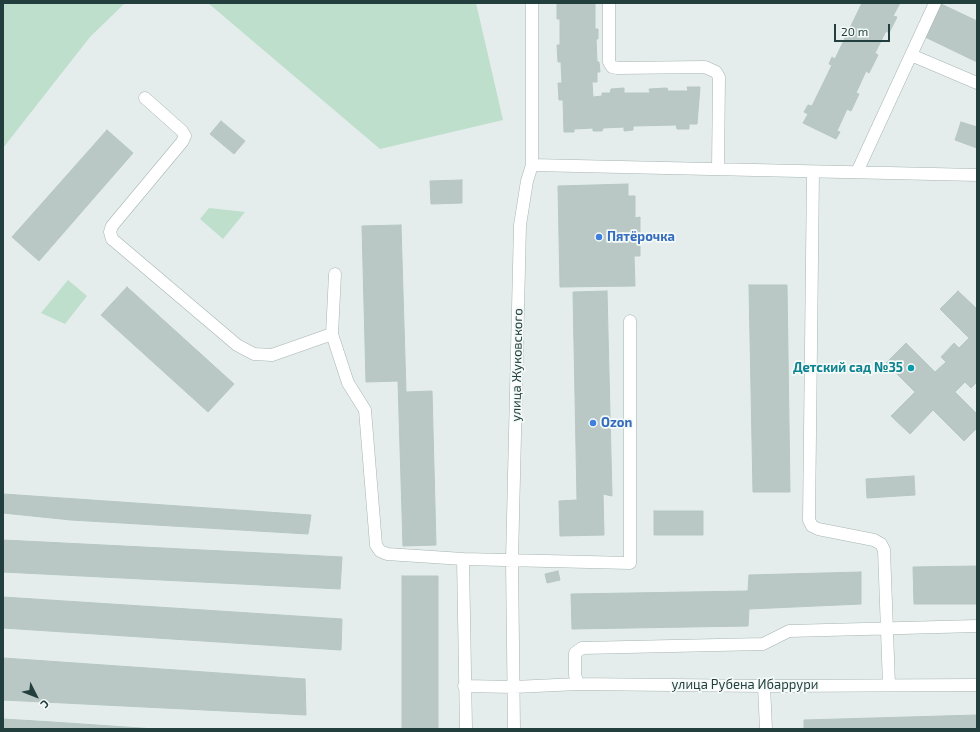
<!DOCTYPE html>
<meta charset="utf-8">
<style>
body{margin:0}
#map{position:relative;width:980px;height:732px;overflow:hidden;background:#e4edeb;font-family:"Exo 2",sans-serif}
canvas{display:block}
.frame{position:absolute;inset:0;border:4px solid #233f3d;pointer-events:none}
.north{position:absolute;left:16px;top:676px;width:40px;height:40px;-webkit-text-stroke:3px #f4faf8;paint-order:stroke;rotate:132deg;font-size:11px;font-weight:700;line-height:16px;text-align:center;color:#233f3d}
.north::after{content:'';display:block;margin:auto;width:14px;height:18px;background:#233f3d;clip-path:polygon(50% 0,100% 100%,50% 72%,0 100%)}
.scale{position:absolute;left:834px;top:24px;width:56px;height:18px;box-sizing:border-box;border:2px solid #233f3d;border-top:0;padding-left:5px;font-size:12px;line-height:14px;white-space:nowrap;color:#233f3d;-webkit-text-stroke:3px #f4faf8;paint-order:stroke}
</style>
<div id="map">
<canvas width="980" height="732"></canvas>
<div class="frame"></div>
<div class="north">С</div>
<div class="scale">20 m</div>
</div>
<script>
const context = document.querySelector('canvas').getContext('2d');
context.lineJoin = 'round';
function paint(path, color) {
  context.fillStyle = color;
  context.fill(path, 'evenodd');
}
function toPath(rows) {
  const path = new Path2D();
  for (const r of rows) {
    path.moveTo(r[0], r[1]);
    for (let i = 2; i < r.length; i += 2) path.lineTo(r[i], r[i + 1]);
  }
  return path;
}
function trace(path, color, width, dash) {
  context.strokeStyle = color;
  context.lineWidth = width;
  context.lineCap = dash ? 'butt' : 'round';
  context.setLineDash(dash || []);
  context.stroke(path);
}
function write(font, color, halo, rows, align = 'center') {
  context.font = font + ' "Exo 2",sans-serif';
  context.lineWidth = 3.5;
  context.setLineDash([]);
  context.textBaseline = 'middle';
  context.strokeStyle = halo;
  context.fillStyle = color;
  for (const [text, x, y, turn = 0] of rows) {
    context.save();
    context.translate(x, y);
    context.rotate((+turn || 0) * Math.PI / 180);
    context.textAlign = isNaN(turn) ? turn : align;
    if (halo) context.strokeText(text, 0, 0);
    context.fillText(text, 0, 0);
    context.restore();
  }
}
paint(toPath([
 [3,3,125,3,90,37,3,148],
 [208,3,476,3,503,120,380,149],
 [209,208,245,212,223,239,200,219],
 [68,280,87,296,65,324,41,313]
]), '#bddfcc');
const building = toPath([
 [561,3,595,3,595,29,598,29,598,39,596,39,597,62,599,62,600,72,597,72,597,82,592,82,593,97,602,96,602,93,610,93,611,89,624,88,624,93,650,93,649,89,667,88,668,91,688,91,687,87,700,87,697,124,689,124,689,129,677,129,676,125,633,126,633,130,624,131,624,127,603,128,602,131,593,131,593,128,574,129,574,132,564,132,563,100,559,100,558,83,562,83,561,62,558,62,557,45,560,45,560,19,557,19,557,4,561,3],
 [862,3,900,3,893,16,897,17,889,33,886,31,875,53,878,55,869,73,866,71,856,93,859,94,851,111,847,109,837,131,840,132,836,139,803,123,808,114,804,112,808,105,812,106,832,65,829,64,832,57,835,59,846,36,843,35,846,29,849,30,862,3],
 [939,3,977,21,977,62,923,36,939,3],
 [221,121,245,141,234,154,210,134,221,121],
 [961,122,977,127,977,148,955,140,961,122],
 [107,130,133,153,39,261,12,237,107,130],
 [462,180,462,203,431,204,430,181,462,180],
 [628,184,628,196,635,196,635,218,640,217,640,256,634,256,635,286,560,287,558,186,628,184],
 [401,225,406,392,432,391,436,545,403,546,398,381,366,382,362,226,401,225],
 [749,285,787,285,790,492,753,492,749,285],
 [127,287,234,384,208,412,101,315,127,287],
 [607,291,612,496,603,494,604,535,560,536,559,501,577,500,573,292,607,291],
 [958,291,977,309,977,382,971,388,965,382,955,392,977,414,977,428,964,441,933,410,910,434,891,416,915,392,886,363,906,343,935,372,946,362,941,357,954,343,959,348,969,338,940,309,958,291],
 [914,476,915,495,867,498,866,479,914,476],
 [3,494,311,515,308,534,71,520,3,513,3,494],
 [654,511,703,511,703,535,654,535,654,511],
 [3,540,342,557,340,589,3,572,3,540],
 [977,566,977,604,914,604,913,567,977,566],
 [558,571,560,580,547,583,545,574,558,571],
 [861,572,861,604,749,609,748,626,572,629,571,594,748,591,749,575,861,572],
 [402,576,438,576,438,729,402,729,402,576],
 [3,597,342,619,341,650,3,628,3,597],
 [3,658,305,679,306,715,3,700,3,658],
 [977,715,977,729,804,729,804,720,977,715],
 [3,719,52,722,155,729,3,729,3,719]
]);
paint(building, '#b9c8c5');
trace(building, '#b6c7c3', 1);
const minor = toPath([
 [609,3,609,62,612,67,617,68,705,67,716,72,719,77,718,169],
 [911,55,977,83],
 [145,98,182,131,185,136,182,142,112,226,110,232,112,239,237,345,254,354,272,355,332,334,348,383,365,410,376,545,380,551,387,554,463,559,630,563,630,321],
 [532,165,977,175],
 [813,172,809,520,812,526,818,529,874,540,881,544,884,550,889,685],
 [857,172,935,3],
 [332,334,335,274],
 [463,559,466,729],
 [578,684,575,675,575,653,582,648,763,644,789,631,977,626],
 [464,686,514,687,578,684,764,686,977,685],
 [764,686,766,729],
 [514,729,512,560,520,225,527,181,532,165,532,3]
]);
trace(minor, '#a6b5b3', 13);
trace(minor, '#fff', 12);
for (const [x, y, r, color] of [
 [599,237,4,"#3f7fe0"],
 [911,368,4,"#0f9aa8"],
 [593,423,4,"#3f7fe0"]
]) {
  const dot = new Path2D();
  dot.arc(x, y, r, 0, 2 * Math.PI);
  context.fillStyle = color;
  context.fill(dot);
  trace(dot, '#f4faf8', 1.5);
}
write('bold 13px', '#366cbe', '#f4faf8', [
 ["Пятёрочка",607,237],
 ["Ozon",601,423]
], 'left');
write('13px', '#233f3d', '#f4faf8', [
 ["улица Жуковского",517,365,-89],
 ["улица Рубена Ибаррури",745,685]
]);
write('bold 13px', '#0d838f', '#f4faf8', [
 ["Детский сад №35",903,368]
], 'right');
</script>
